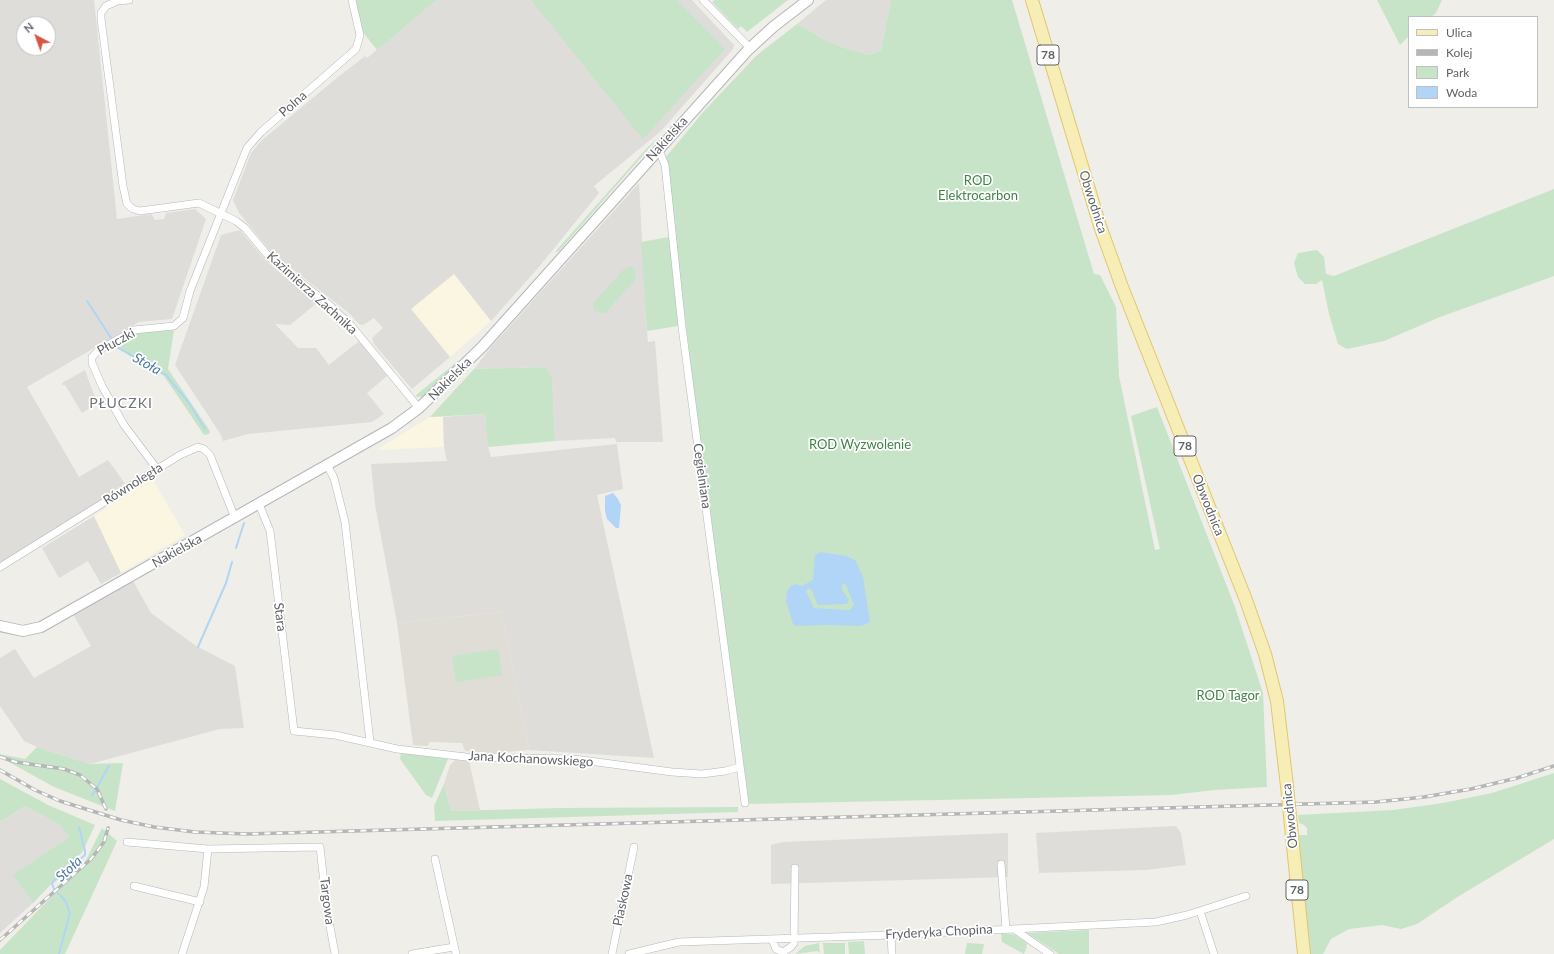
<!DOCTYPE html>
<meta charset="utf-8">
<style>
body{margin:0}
#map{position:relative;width:1554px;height:954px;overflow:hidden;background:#efeee8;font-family:Lato,sans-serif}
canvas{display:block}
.legend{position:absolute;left:1408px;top:16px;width:130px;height:92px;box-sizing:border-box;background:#fff;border:1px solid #bfc0c2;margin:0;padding:5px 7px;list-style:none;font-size:12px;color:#5f6266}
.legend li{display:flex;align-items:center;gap:8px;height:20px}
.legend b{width:20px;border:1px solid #bfc0c2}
.north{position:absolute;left:16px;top:16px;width:40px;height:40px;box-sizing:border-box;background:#fff;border:1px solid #bfc0c2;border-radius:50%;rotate:319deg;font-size:11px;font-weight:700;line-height:16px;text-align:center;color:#5f6266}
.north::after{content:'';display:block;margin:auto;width:14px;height:18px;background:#d65746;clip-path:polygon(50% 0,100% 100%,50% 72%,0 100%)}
</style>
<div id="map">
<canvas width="1554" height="954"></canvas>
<ul class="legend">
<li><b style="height:5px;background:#f6eeb6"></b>Ulica</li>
<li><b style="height:5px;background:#b5b6b6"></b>Kolej</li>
<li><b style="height:11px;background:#c7e4c8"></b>Park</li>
<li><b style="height:11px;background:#b1d5f6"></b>Woda</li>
</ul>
<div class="north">N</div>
</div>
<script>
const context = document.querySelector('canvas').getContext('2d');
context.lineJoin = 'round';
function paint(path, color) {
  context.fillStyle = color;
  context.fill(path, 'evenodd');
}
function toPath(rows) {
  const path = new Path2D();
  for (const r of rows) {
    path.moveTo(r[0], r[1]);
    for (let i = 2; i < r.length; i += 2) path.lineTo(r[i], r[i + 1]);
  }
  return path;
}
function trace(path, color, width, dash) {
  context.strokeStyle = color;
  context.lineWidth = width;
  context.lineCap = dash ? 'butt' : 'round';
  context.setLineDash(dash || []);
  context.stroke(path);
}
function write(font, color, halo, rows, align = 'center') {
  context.font = font + ' Lato,sans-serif';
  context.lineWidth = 3.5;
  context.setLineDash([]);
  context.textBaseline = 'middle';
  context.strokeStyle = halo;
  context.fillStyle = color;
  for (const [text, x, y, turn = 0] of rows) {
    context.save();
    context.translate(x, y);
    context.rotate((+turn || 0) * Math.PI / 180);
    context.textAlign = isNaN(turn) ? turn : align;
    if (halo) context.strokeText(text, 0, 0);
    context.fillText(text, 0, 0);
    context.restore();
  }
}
paint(toPath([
 [454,273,491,321,450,357,411,309],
 [430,417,443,417,444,447,376,450],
 [152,478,185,535,121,573,94,516]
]), '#fbf6e1');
paint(toPath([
 [0,0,94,0,117,219,151,214,155,220,164,219,166,213,195,209,206,219,172,319,139,322,27,387,79,477,108,460,126,485,0,563],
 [24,24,48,24,48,48,24,48],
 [437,0,692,0,734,45,733,49,661,131,594,186,599,193,538,268,491,321,454,274,411,309,450,357,412,389,374,344,372,338,383,328,374,318,363,325,359,324,349,313,272,253,239,213,233,200,251,153,261,141,338,77,365,56,367,58],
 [826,0,891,0,881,50,870,55,848,49,827,41,797,24],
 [639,183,647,331,648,342,655,341,663,442,616,442,615,438,555,441,552,377,546,367,474,369,491,347],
 [240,230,267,262,318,302,290,325,275,324,298,348,316,348,329,365,359,341,387,376,367,393,384,414,372,422,248,434,223,441,221,435,175,365,221,235],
 [85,370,93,392,99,403,82,413,65,385,63,385,62,383],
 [485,414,488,447,491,457,617,444,623,489,597,495,654,758,529,750,502,612,397,623,375,504,371,464,447,461,444,447,443,417],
 [94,516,121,573,101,584,88,561,59,578,42,548],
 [133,581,151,613,196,646,235,666,244,728,220,729,90,764,37,747,24,741,0,706,0,658,15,649,34,678,91,646,73,614],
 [25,806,60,825,69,837,14,875,33,903,0,933,0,822],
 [1176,826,1181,833,1186,865,1146,870,1039,873,1036,833],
 [1008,833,1008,877,771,884,771,845,783,842]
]), '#deddda');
paint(toPath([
 [502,612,529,750,494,753,465,751,462,743,429,742,428,746,413,745,397,623],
 [455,760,469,761,480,810,451,811,444,784,450,765]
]), '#dfddd6');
paint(toPath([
 [356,0,437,0,377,50,362,31],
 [531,0,677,0,725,49,643,139],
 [715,0,788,0,747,32,741,26,738,29,712,2],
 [891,0,1012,0,1094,274,1100,275,1116,307,1119,376,1155,550,1160,549,1131,416,1157,407,1235,607,1263,693,1267,787,1214,790,1172,795,749,804,693,385,666,157,704,111,757,55,797,24,827,41,848,49,870,55,881,50],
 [1377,0,1442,0,1436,13,1431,17,1409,17,1409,36,1400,45],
 [659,137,559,251,555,252,647,148],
 [1554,189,1554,276,1440,317,1384,341,1347,349,1338,344,1329,314,1322,280,1316,284,1305,284,1298,277,1294,263,1298,253,1317,250,1324,257,1326,274,1334,276],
 [669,237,678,326,647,331,641,242],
 [630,266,636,271,635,280,605,313,600,313,594,310,593,303,624,269],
 [174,330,168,369,210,431,209,434,204,435,164,376,113,346,137,332],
 [458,361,459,362,434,389,425,397,417,397,416,395],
 [546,367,552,377,555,441,488,447,485,414,430,417,474,369],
 [498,649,502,675,456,682,452,656],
 [37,747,90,764,123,763,115,811,54,787,0,757,0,754,25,759],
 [401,753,448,759,432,798,426,795,400,759],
 [1554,773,1554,839,1459,896,1417,924,1401,929,1382,925,1349,929,1331,939,1323,954,1308,954,1299,835,1307,835,1307,828,1304,825,1299,823,1298,815,1393,810,1443,803,1492,793],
 [0,779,48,805,95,825,83,851,33,903,13,875,69,837,60,825,25,806,0,822],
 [444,784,451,811,560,808,738,807,738,812,435,821,434,806],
 [102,828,117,841,65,954,0,954,0,950,85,862],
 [1089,930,1089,954,1059,954,1027,933],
 [1001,933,1015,935,1027,943,1026,949,1024,954,1002,942],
 [864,941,865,954,849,954,848,942],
 [819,943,820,954,818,951,795,954,805,946],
 [823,943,845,943,845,954,824,954],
 [967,943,984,944,982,954,965,954]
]), '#c7e4c8');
paint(toPath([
 [613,493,618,499,621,505,619,528,616,528,607,519,605,511,605,496],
 [821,552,846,556,855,560,863,577,870,622,861,626,828,625,796,626,793,624,786,601,787,591,791,586,796,584,802,586,813,580,815,555],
 [842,583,846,585,854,605,850,610,814,608,806,591,809,588,811,589,818,605,847,604,849,600,842,590]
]), '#b1d5f6');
trace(toPath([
 [87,301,117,347,166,375,189,403,205,429],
 [236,548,244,523],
 [198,647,226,583,232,562],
 [92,796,109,766],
 [54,889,52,884,53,882,85,855,85,851,79,827],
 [58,893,59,894],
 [59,954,70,913,66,902,61,896]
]), '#b1d5f6', 2);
const street = toPath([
 [129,0,117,1,106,6,101,13,101,19,123,186,127,204,133,209,140,211,199,203,236,221,245,228,270,258,327,303,349,323,419,408],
 [703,0,750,48],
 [657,150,661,155,665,165,682,327,745,803],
 [327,465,334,478,345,522,370,742],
 [157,469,124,425,102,386,92,363,92,357,99,350,134,330,174,326,183,318,190,291,247,148,261,132,356,49,360,35,352,0],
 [259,504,270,531,294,731,335,735,397,749,466,757,574,759,672,772,702,774,725,771,740,767],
 [0,567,180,455,198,447,204,449,210,455,235,518],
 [127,842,208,849,320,847,327,910,335,954],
 [435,859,456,954],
 [1001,864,1006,929],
 [134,886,200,902],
 [1200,911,1214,954],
 [1014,929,1050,954],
 [891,935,892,954],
 [772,939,776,949,783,952,791,947,794,943,795,868],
 [182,954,204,887,208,849],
 [412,954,454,947],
 [612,954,634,847],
 [629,954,679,942,891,935,1156,922,1187,915,1246,896]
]);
const secondary = toPath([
 [0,626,23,631,41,627,392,428,419,408,482,347,748,50,773,27,808,0]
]);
const primary = toPath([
 [1032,0,1100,226,1122,287,1246,600,1265,654,1277,701,1287,786],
 [1291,826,1304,954]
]);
trace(street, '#b4b7ba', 8);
trace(secondary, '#b4b6ba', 12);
trace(primary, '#e2c66e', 14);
trace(street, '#fff', 7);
trace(secondary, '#fff', 10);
trace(primary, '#f6eeb6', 12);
const rail = toPath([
 [0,757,16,762,64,769,80,775,97,789,106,809],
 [0,770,35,790,60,801,121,820,154,827,195,832,247,834,1376,802,1424,797,1471,789,1517,778,1554,766],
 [0,940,91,859,104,842,108,828]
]);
trace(rail, '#b5b6b6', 3.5);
trace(rail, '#fff', 2, [6]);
const primaryBridge = toPath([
 [1287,786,1291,826]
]);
trace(primaryBridge, '#e2c66e', 14, []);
trace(primaryBridge, '#f6eeb6', 12);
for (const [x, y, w] of [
 [1048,55,22],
 [1185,446,22],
 [1297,890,22]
]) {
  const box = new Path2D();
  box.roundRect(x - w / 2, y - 10, w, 20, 3);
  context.fillStyle = '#fff';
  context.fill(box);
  trace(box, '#5f6266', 1);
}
write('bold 12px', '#5f6266', null, [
 ["78",1048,55],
 ["78",1185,446],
 ["78",1297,890]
]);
write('13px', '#5f6266', '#fff', [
 ["Polna",293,104,-41],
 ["Nakielska",667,139,-48],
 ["Obwodnica",1093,202,72],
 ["Kazimierza Zachnika",312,293,42],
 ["Płuczki",116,342,-29],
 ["Nakielska",450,379,-45],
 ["Cegielniana",702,476,82],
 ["Równoległa",133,484,-32],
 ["Obwodnica",1208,505,68],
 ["Nakielska",177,551,-29],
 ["Stara",280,617,83],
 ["Jana Kochanowskiego",531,759,3],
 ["Obwodnica",1290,816,-96],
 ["Piaskowa",623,900,-78],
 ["Targowa",327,901,83],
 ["Fryderyka Chopina",939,932,-3]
]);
write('13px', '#408346', '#fff', [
 ["ROD",978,181],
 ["Elektrocarbon",978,196],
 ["ROD Wyzwolenie",860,445],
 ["ROD Tagor",1228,696]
]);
write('italic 14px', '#4f77a6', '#fff', [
 ["Stoła",147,364,30],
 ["Stoła",69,869,-43]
]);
context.letterSpacing = '1px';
write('14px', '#707478', '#fff', [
 ["PŁUCZKI",121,403]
]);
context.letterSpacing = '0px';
</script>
